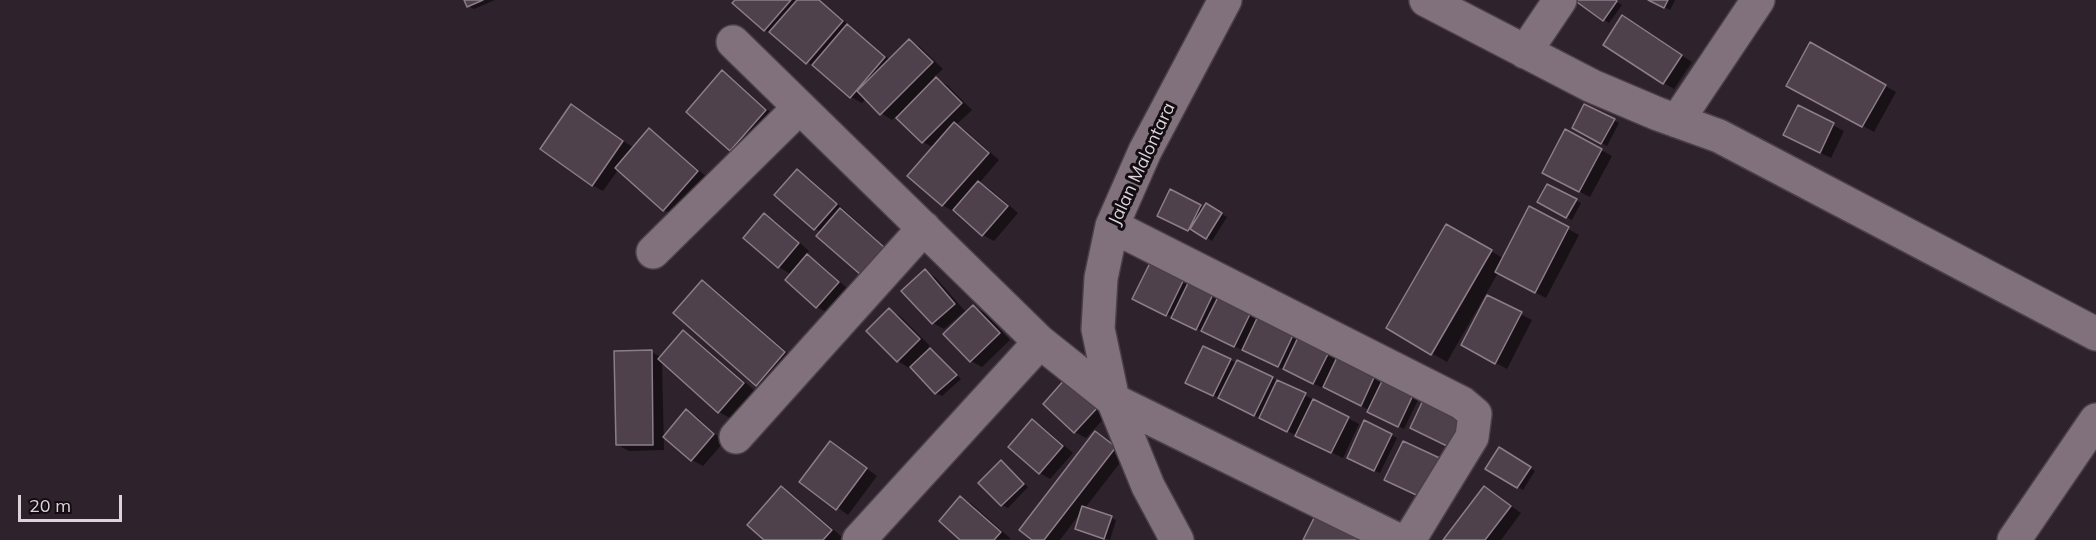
<!DOCTYPE html>
<style>
body{margin:0}
#map{position:relative;width:2096px;height:540px;overflow:hidden;background:#2e222c;font-family:Mulish,sans-serif}
canvas{display:block}
.scale{position:absolute;left:18px;top:495px;width:104px;height:27px;box-sizing:border-box;border:3px solid #ddd4db;border-top:0;padding-left:8px;font-size:18px;line-height:21px;white-space:nowrap;color:#ddd4db;-webkit-text-stroke:4px #130d12;paint-order:stroke}
</style>
<div id="map">
<canvas width="2096" height="540"></canvas>
<div class="scale">20 m</div>
</div>
<script>
const context = document.querySelector('canvas').getContext('2d');
context.lineJoin = 'round';
function paint(path, color) {
  context.fillStyle = color;
  context.fill(path, 'evenodd');
}
function toPath(rows) {
  const path = new Path2D();
  for (const r of rows) {
    path.moveTo(r[0], r[1]);
    for (let i = 2; i < r.length; i += 2) path.lineTo(r[i], r[i + 1]);
  }
  return path;
}
function trace(path, color, width, dash) {
  context.strokeStyle = color;
  context.lineWidth = width;
  context.lineCap = dash ? 'butt' : 'round';
  context.setLineDash(dash || []);
  context.stroke(path);
}
function write(font, color, halo, rows, align = 'center') {
  context.font = font + ' Mulish,sans-serif';
  context.lineWidth = 6;
  context.setLineDash([]);
  context.textBaseline = 'middle';
  context.strokeStyle = halo;
  context.fillStyle = color;
  for (const [text, x, y, turn = 0] of rows) {
    context.save();
    context.translate(x, y);
    context.rotate((+turn || 0) * Math.PI / 180);
    context.textAlign = isNaN(turn) ? turn : align;
    if (halo) context.strokeText(text, 0, 0);
    context.fillText(text, 0, 0);
    context.restore();
  }
}
paint(toPath([
 [466,0,495,0,474,9,468,6],
 [737,0,820,0,890,60,910,41,920,47,943,69,934,77,947,85,972,110,956,125,965,130,999,160,979,183,990,189,1018,213,994,241,983,235,955,210,953,211,942,205,934,148,923,142,896,116,892,120,881,113,866,98,862,103,851,97,776,36,765,30],
 [1577,0,1614,0,1622,5,1609,23],
 [1651,0,1675,0,1670,10],
 [1633,24,1692,62,1674,89,1664,83],
 [1811,44,1896,92,1874,132,1788,85],
 [722,72,733,79,776,117,742,156,731,150],
 [572,106,634,148,649,130,660,137,708,178,675,216,664,210,618,170,603,191,592,185],
 [1585,106,1619,123,1607,146,1574,128],
 [1798,107,1844,131,1831,158,1795,141],
 [1601,150,1612,156,1590,197,1555,179],
 [797,171,808,177,894,255,815,229],
 [1548,186,1581,203,1572,220,1539,202],
 [1170,191,1204,208,1207,205,1227,217,1212,241,1195,230,1194,233,1164,218],
 [1530,208,1579,235,1546,298,1498,273,1447,362,1388,328,1447,226,1503,258],
 [764,215,775,221,809,251,805,255,819,263,849,290,828,313,817,307,792,275,779,267],
 [1153,259,1419,398,1404,429,1326,387,1325,389,1145,304],
 [925,271,936,278,965,311,944,329,933,323],
 [702,282,713,288,795,359,768,391,757,384],
 [1488,297,1532,320,1507,369,1474,351],
 [974,307,985,313,1010,340,982,367,971,361,945,334],
 [889,310,900,316,930,346,928,348,935,353,961,379,942,396,936,393,911,366,909,368,898,361],
 [683,332,694,338,754,390,730,418,719,412,662,362,664,450,629,451,618,445,651,352,661,357],
 [1230,360,1272,378,1359,424,1343,458,1193,385],
 [1077,386,1108,414,1086,438,1075,432,1045,404],
 [686,411,697,417,724,442,703,466,692,460],
 [1033,421,1043,427,1073,453,1050,479,1040,473],
 [1365,422,1397,438,1380,473,1354,461],
 [1096,433,1126,455,1085,508,1116,520,1110,540,1082,531,1081,512,1060,540,1034,540],
 [831,443,877,476,848,515,801,482],
 [1499,449,1535,471,1523,490,1488,468],
 [1001,462,1028,487,1008,508,1002,505],
 [781,488,792,494,842,537,839,540,766,540],
 [1485,488,1521,513,1501,540,1446,540],
 [961,498,972,504,1011,539,963,540]
]), '#0007');
const building = toPath([
 [464,0,483,0,467,7,464,0],
 [735,0,791,0,764,31,732,3,735,0],
 [797,0,819,0,843,21,806,64,769,32,797,0],
 [1574,0,1616,0,1617,1,1603,21,1574,0],
 [1648,0,1668,0,1664,8,1648,0],
 [1622,15,1682,55,1663,84,1603,45,1622,15],
 [847,24,885,57,850,98,812,65,847,24],
 [909,39,933,62,880,115,857,91,909,39],
 [1810,42,1886,85,1862,127,1786,86,1810,42],
 [722,70,766,110,730,151,686,112,722,70],
 [936,77,962,103,922,143,896,118,936,77],
 [571,104,623,141,592,186,540,149,571,104],
 [1584,104,1615,119,1601,144,1572,128,1584,104],
 [1798,105,1834,123,1820,153,1783,135,1798,105],
 [954,122,989,153,942,206,907,176,954,122],
 [649,128,698,171,663,211,615,168,649,128],
 [1565,129,1602,149,1579,192,1542,173,1565,129],
 [797,169,837,204,814,230,774,195,797,169],
 [978,181,1008,206,982,236,953,210,978,181],
 [1547,184,1577,199,1566,218,1537,202,1547,184],
 [1170,189,1201,205,1188,231,1157,216,1170,189],
 [1206,203,1222,213,1206,239,1190,229,1206,203],
 [1529,206,1569,227,1535,293,1495,272,1529,206],
 [840,208,885,248,861,275,816,236,840,208],
 [764,213,799,243,778,268,743,238,764,213],
 [1446,224,1492,250,1431,355,1386,328,1446,224],
 [807,254,839,282,816,308,785,280,807,254],
 [1153,257,1187,273,1166,316,1132,299,1153,257],
 [925,269,955,304,932,324,901,291,925,269],
 [1191,277,1216,288,1196,330,1171,318,1191,277],
 [702,280,785,352,756,386,673,313,702,280],
 [1220,293,1253,308,1234,347,1201,331,1220,293],
 [1487,295,1522,312,1495,364,1461,345,1487,295],
 [973,305,1000,333,970,362,943,334,973,305],
 [889,308,920,339,897,362,866,331,889,308],
 [1259,314,1295,331,1278,367,1242,350,1259,314],
 [683,330,744,383,718,413,658,359,683,330],
 [1301,331,1332,346,1313,384,1283,369,1301,331],
 [1203,346,1231,359,1213,396,1185,383,1203,346],
 [930,348,957,375,935,394,910,367,930,348],
 [652,350,653,445,616,445,614,351,652,350],
 [1339,353,1377,371,1361,406,1323,387,1339,353],
 [1237,360,1273,377,1254,416,1218,398,1237,360],
 [1066,378,1098,407,1074,433,1043,404,1066,378],
 [1383,379,1414,393,1398,427,1367,412,1383,379],
 [1277,380,1306,393,1287,432,1259,418,1277,380],
 [1425,396,1466,416,1451,448,1410,428,1425,396],
 [1313,399,1349,417,1331,453,1295,436,1313,399],
 [686,409,714,434,691,461,663,437,686,409],
 [1032,419,1063,446,1039,474,1008,447,1032,419],
 [1364,420,1392,434,1374,471,1347,458,1364,420],
 [1095,431,1116,447,1044,540,1032,540,1019,530,1095,431],
 [830,441,867,468,836,510,799,482,830,441],
 [1403,441,1444,460,1425,499,1384,480,1403,441],
 [1499,447,1531,467,1517,488,1485,469,1499,447],
 [1001,460,1024,484,1001,506,978,483,1001,460],
 [781,486,832,530,823,540,764,540,747,525,781,486],
 [1484,486,1511,506,1485,540,1443,540,1484,486],
 [960,496,1001,532,994,540,960,540,939,521,960,496],
 [1082,506,1112,516,1104,539,1075,529,1082,506],
 [1315,516,1361,540,1303,540,1315,516]
]);
paint(building, '#4f414c');
trace(building, '#8d7d8a', 1.5);
const street = toPath([
 [1426,0,1592,86,1658,114,1719,136,2096,334],
 [733,42,1040,342,1113,400,1398,540],
 [1525,52,1560,0],
 [1677,121,1758,0],
 [1112,226,1462,403,1475,414,1472,437,1409,540],
 [653,252,799,108],
 [736,437,924,228],
 [859,540,1040,342],
 [1177,540,1148,486,1113,400,1098,329,1101,278,1112,226,1145,151,1225,0],
 [2014,540,2096,420]
]);
trace(street, '#4a3f48', 36);
trace(street, '#80717c', 33);
write('18px', '#ddd4db', '#130d12', [
 ["Jalan Malontara",1142,164,-65]
]);
</script>
